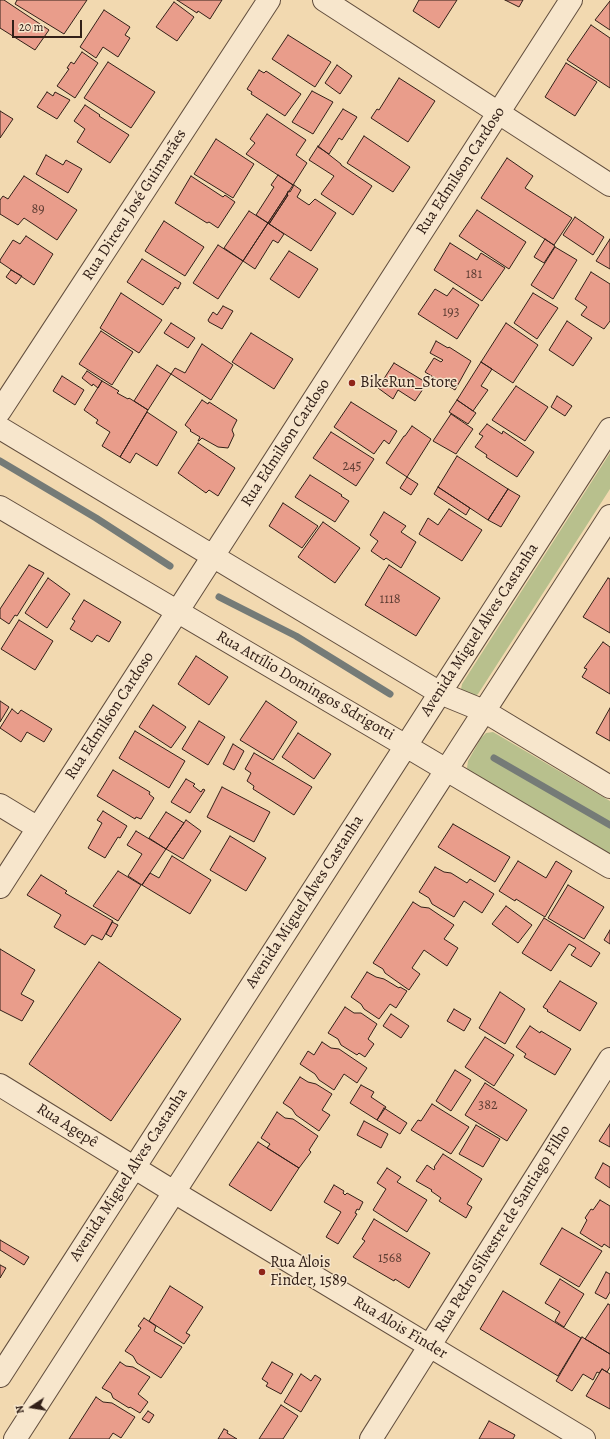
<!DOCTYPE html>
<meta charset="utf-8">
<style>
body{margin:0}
#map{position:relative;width:610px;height:1439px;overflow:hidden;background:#f2d9b0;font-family:Alegreya,serif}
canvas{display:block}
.north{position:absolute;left:12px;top:1387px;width:40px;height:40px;-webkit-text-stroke:3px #f7e6cc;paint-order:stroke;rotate:258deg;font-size:11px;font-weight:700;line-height:16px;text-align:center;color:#322018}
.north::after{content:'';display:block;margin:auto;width:14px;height:18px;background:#322018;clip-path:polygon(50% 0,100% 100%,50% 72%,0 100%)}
.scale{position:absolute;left:12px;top:20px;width:70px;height:18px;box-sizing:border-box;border:2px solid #322018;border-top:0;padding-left:5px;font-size:12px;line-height:14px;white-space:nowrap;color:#322018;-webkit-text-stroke:3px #f7e6cc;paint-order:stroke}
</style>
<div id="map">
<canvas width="610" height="1439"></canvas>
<div class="north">N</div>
<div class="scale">20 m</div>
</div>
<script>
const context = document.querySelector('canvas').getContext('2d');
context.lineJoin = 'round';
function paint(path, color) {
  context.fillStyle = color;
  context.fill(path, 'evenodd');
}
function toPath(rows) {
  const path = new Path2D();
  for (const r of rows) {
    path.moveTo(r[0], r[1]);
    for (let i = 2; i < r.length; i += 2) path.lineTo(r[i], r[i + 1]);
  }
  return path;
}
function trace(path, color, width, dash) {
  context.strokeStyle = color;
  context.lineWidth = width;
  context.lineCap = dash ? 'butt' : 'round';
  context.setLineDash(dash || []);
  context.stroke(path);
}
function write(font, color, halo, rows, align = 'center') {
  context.font = font + ' Alegreya,serif';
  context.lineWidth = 3;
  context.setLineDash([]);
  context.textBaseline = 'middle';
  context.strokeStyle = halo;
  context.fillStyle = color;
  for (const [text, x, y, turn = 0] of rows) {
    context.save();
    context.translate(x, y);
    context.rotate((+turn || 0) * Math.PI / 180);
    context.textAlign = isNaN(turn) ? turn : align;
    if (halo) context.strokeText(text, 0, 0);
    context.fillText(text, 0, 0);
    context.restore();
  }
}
paint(toPath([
 [610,453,610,489,478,694,473,697,464,694,461,689,462,684],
 [493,732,610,801,610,857,470,774,467,768,468,761,481,738,486,733]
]), '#b8c08d');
trace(toPath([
 [0,461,96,518,170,566],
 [219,597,296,636,390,694],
 [494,758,610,825]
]), '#757b77', 7);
const building = toPath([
 [0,0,4,0,49,30,35,50,0,28,0,0],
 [17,0,87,0,64,34,15,4,17,0],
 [177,0,222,0,210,19,198,11,197,13,177,0],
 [419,0,457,0,439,28,413,11,419,0],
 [505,0,523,0,519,7,505,0],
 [610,1,610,30,595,20,610,1],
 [174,2,194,17,177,41,156,27,174,2],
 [104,10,130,27,125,35,130,38,118,57,103,47,96,58,80,47,104,10],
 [591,25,610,38,610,88,567,60,591,25],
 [288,35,331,62,315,87,272,59,288,35],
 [82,52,98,63,75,98,57,86,69,69,67,68,71,62,74,64,82,52],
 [108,62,155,92,131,128,84,98,108,62],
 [566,63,597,82,575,116,545,97,566,63],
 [337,65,352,76,340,94,325,83,337,65],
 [259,70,264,73,266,71,301,94,285,116,251,94,252,92,247,89,259,70],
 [399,78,435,101,408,142,371,118,377,109,379,110,399,78],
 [312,91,333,102,313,134,292,122,312,91],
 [47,92,53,96,55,92,70,100,57,119,37,107,47,92],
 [85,105,100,115,99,116,129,135,110,163,77,142,85,129,74,121,85,105],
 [343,109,357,117,342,140,339,138,329,154,318,147,343,109],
 [0,111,13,119,0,138,0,111],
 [267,114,306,140,296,155,307,163,293,185,246,154,255,143,250,139,267,114],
 [364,136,410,167,393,192,347,163,364,136],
 [216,139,254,164,233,198,194,174,216,139],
 [318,146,341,164,341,165,372,186,353,215,321,194,334,176,309,160,318,146],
 [46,155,63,165,66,160,82,169,68,193,36,174,46,155],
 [507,158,533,176,525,188,572,218,554,245,481,198,507,158],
 [278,175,293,185,268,223,256,215,274,187,271,185,278,175],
 [24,176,77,210,57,240,24,218,18,225,0,214,0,200,3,196,8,199,24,176],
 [191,176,223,197,225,195,235,202,218,228,209,222,207,223,175,203,191,176],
 [294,185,301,190,297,197,309,205,315,199,336,213,311,251,269,224,288,195,287,194,288,191,290,192,294,185],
 [287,194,288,195,269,224,268,223,287,194],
 [477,210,526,242,509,269,459,236,477,210],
 [249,211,268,223,243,261,224,248,249,211],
 [575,217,604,237,593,255,563,235,575,217],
 [164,221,204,247,185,276,145,251,164,221],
 [268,223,284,234,278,243,273,240,255,269,243,261,268,223],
 [26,236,53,254,34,285,0,262,0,260,13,240,20,244,26,236],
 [545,239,555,246,544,263,534,257,545,239],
 [610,239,610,269,596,261,610,239],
 [450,243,477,260,481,253,505,268,482,301,434,270,450,243],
 [218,245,243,261,218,299,193,283,218,245],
 [555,247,577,260,553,299,531,285,555,247],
 [289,251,318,269,299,298,270,279,289,251],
 [142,259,181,283,178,289,175,287,163,305,127,282,142,259],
 [11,270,22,276,16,284,6,277,11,270],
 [591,272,610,284,610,321,604,329,581,315,587,307,575,299,591,272],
 [453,288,479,305,457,339,418,314,435,289,447,296,453,288],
 [121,293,162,320,139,353,100,328,121,293],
 [533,293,558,308,537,339,514,323,533,293],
 [223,306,233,311,222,329,209,322,208,320,213,312,217,315,223,306],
 [567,321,592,338,573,366,549,350,567,321],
 [171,323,195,338,188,348,164,333,171,323],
 [506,323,538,345,513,383,481,362,506,323],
 [101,331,133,352,112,385,79,364,101,331],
 [251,333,293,359,274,389,232,362,251,333],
 [436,341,448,348,449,347,471,361,455,390,425,372,434,358,441,362,443,360,430,353,436,341],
 [202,344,233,365,211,400,171,374,175,368,185,373,202,344],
 [481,362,492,369,481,386,488,390,473,411,457,400,481,362],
 [394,363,427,383,415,401,398,390,393,399,378,388,394,363],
 [157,365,171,374,148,410,134,401,157,365],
 [87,371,102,381,98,388,93,384,92,386,82,378,87,371],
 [62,376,84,390,75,405,53,391,62,376],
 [102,381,119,391,117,393,128,399,129,398,148,410,120,457,102,446,110,432,96,423,98,420,84,410,102,381],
 [516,386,548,407,525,441,492,420,516,386],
 [557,396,572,406,565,416,551,407,557,396],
 [202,400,208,404,209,402,237,420,232,430,234,435,228,448,218,447,202,438,199,441,198,441,200,437,190,431,191,430,185,425,202,400],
 [457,400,476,413,468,424,449,412,457,400],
 [351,402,397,431,389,444,384,440,374,454,334,427,351,402],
 [147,412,177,432,157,466,136,453,130,463,120,457,147,412],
 [451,414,473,429,456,454,433,441,451,414],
 [487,424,502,434,503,431,534,452,517,477,486,457,487,455,475,447,483,436,479,434,487,424],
 [412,426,431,439,407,477,386,463,404,436,405,436,412,426],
 [331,432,374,459,356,486,313,458,331,432],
 [198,443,235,468,218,496,209,490,206,493,178,473,198,443],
 [457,456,508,489,488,520,438,487,457,456],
 [310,475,342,495,341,496,349,501,335,522,295,497,310,475],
 [407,477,418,484,411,495,400,488,407,477],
 [438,487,470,508,466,515,434,494,438,487],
 [508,489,520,496,501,527,488,520,508,489],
 [283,503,318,526,302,548,269,526,283,503],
 [449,509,482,530,462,561,419,534,428,518,438,525,449,509],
 [384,512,406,526,401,532,416,542,401,568,386,558,384,560,371,551,378,541,370,535,384,512],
 [323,522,360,548,335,583,298,557,323,522],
 [29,565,44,573,17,616,15,615,9,624,0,618,0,609,29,565],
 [389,565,440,598,416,636,365,605,389,565],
 [48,578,70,594,47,628,25,613,48,578],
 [608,578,610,579,610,633,583,617,608,578],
 [84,600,121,622,109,642,97,635,92,642,70,629,75,621,72,619,84,600],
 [19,620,53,641,35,670,1,649,19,620],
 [603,642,610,647,610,694,582,677,587,669,584,668,603,642],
 [196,656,228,677,209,705,178,684,196,656],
 [0,701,9,707,0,722,0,701],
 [266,701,297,722,273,760,240,740,266,701],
 [153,705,186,727,171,748,139,727,153,705],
 [610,708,610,741,596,733,610,708],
 [12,709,18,714,21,710,52,729,44,742,27,732,21,742,0,728,12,709],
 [199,721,225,737,208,765,182,749,199,721],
 [135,731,185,761,169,788,119,758,135,731],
 [298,733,331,754,314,779,282,757,298,733],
 [233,744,244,751,234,770,223,764,233,744],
 [254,753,312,787,294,815,253,789,254,786,247,781,251,773,245,769,254,753],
 [113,770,150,792,149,794,154,798,141,819,136,817,135,819,97,796,113,770],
 [186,779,195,784,193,786,201,792,203,789,205,790,190,813,171,802,186,779],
 [222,787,270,812,254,842,207,817,222,787],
 [103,811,127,826,120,838,118,837,105,858,88,848,102,823,97,820,103,811],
 [166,812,184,823,166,849,149,838,166,812],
 [186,820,201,831,183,859,166,849,186,820],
 [453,824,510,857,495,882,438,847,453,824],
 [136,831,166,849,142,885,128,876,142,854,127,845,136,831],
 [230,836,266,858,246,891,210,870,230,836],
 [172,856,211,880,190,914,142,885,150,873,159,878,172,856],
 [518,861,546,878,556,861,572,871,545,917,516,899,515,901,499,891,518,861],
 [435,867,444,872,451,873,467,883,470,879,494,894,482,913,464,901,454,917,432,904,429,898,419,892,435,867],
 [118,871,141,885,118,921,93,906,118,871],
 [41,875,67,891,65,893,113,921,102,940,92,935,85,945,54,927,61,915,27,895,41,875],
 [568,885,604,907,584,939,548,918,568,885],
 [413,902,421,907,429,908,454,925,444,939,458,948,447,966,424,950,412,968,420,974,409,990,385,973,383,969,373,963,413,902],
 [506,906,532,925,518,943,492,924,506,906],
 [544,918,600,953,591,967,571,955,576,948,569,944,551,971,522,953,544,918],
 [112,922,118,925,111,937,106,934,112,922],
 [610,930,610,944,604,940,610,930],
 [0,949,35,970,21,994,34,1001,22,1021,0,1010,0,949],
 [99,962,181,1019,111,1121,29,1064,99,962],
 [367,972,376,977,384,979,399,988,400,987,407,991,396,1008,390,1004,379,1019,364,1009,361,1004,351,997,367,972],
 [560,981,597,1003,580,1031,547,1011,548,1010,543,1007,560,981],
 [500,992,525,1009,505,1044,479,1028,500,992],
 [345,1007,354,1013,361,1013,377,1024,368,1039,374,1044,365,1057,359,1053,357,1055,341,1045,338,1039,328,1033,345,1007],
 [454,1009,471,1019,464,1031,447,1021,454,1009],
 [391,1014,409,1026,401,1038,383,1026,391,1014],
 [530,1026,540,1033,541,1031,571,1049,555,1075,524,1057,526,1054,516,1047,530,1026],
 [485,1037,514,1055,494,1086,465,1067,485,1037],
 [322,1042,331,1048,339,1049,367,1068,357,1083,344,1074,334,1090,319,1080,315,1074,300,1064,308,1051,314,1055,322,1042],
 [455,1070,471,1080,451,1111,436,1101,455,1070],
 [300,1077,308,1082,316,1084,332,1094,322,1110,330,1115,319,1131,296,1115,292,1109,283,1103,300,1077],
 [485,1083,527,1110,507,1141,465,1115,485,1083],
 [361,1085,374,1092,371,1097,386,1107,377,1120,350,1103,361,1085],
 [432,1104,469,1127,451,1154,411,1130,418,1120,421,1121,432,1104],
 [384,1108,407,1123,400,1134,377,1120,384,1108],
 [277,1112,285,1118,293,1119,318,1136,309,1150,311,1152,299,1168,267,1148,270,1144,261,1138,277,1112],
 [364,1121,388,1134,381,1148,357,1135,364,1121],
 [610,1124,610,1147,599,1141,610,1124],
 [476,1125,500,1139,483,1167,459,1154,476,1125],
 [258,1142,299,1168,271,1211,229,1185,258,1142],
 [443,1154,482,1179,467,1204,472,1207,466,1218,439,1201,441,1198,431,1191,432,1190,416,1181,427,1165,434,1170,435,1168,434,1167,443,1154],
 [603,1163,610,1167,610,1188,595,1178,603,1163],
 [387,1168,401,1177,397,1182,427,1200,407,1232,373,1210,386,1189,377,1183,387,1168],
 [334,1185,344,1191,343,1193,345,1195,347,1193,363,1202,359,1210,357,1209,355,1213,357,1214,338,1244,326,1237,341,1212,324,1202,334,1185],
 [600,1200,610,1206,610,1248,604,1244,602,1247,580,1233,587,1220,585,1218,591,1209,593,1210,600,1200],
 [374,1219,430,1253,409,1288,395,1279,394,1281,353,1257,365,1241,362,1239,374,1219],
 [562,1228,602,1251,579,1287,540,1264,562,1228],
 [0,1240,29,1257,24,1265,0,1250,0,1240],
 [0,1265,6,1268,0,1278,0,1265],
 [606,1272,610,1274,610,1292,606,1299,595,1293,606,1272],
 [560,1279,584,1294,564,1327,555,1321,560,1312,545,1303,560,1279],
 [170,1286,203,1307,186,1333,190,1335,184,1344,149,1321,170,1286],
 [503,1291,581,1338,558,1376,480,1329,503,1291],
 [608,1304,610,1305,610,1354,585,1339,608,1304],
 [144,1318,156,1326,154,1331,182,1347,161,1378,137,1363,133,1356,125,1351,141,1328,138,1326,144,1318],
 [582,1337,610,1354,610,1367,607,1372,602,1369,599,1373,597,1372,593,1380,583,1374,572,1391,556,1381,582,1337],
 [120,1362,126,1366,133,1367,150,1377,138,1394,148,1402,140,1413,130,1407,129,1408,113,1398,111,1393,102,1388,120,1362],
 [272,1362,293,1374,281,1394,266,1386,268,1383,262,1379,272,1362],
 [602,1369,610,1374,610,1409,586,1396,602,1369],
 [301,1374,311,1381,315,1375,321,1379,301,1412,284,1402,301,1374],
 [96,1397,103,1402,112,1403,135,1417,121,1438,113,1433,109,1439,69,1439,96,1397],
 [281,1405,298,1416,283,1439,259,1439,281,1405],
 [148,1411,154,1415,149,1423,142,1419,148,1411],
 [489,1421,515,1435,513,1439,479,1439,489,1421],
 [224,1429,228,1431,227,1433,237,1439,218,1439,224,1429]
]);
paint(building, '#e99d8b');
trace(building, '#322018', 1);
const minor = toPath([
 [324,0,610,185],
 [0,411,269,0],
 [0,428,440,693,484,711,610,787],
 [0,507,406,746,610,867],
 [0,805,38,828],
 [0,887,571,0],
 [0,1085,174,1192,584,1439],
 [0,1376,610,429],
 [15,1439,610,516],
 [371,1439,610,1059]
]);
trace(minor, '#624e3e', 24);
trace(minor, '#f7e6cc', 22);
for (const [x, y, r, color] of [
 [352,383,4,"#8f2418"],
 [262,1272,4,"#8f2418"]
]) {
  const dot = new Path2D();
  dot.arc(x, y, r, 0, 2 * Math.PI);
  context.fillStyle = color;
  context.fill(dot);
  trace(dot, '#f7e6cc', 1.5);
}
write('14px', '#603f35', null, [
 ["89",38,210],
 ["181",474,275],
 ["193",451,313],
 ["245",352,467],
 ["1118",390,600],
 ["382",488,1106],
 ["1568",390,1259]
]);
write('16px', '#322018', '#f7e6cc', [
 ["Rua Edmilson Cardoso",461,171,-57],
 ["Rua Dirceu José Guimarães",135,205,-57],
 ["Rua Edmilson Cardoso",286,443,-57],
 ["Avenida Miguel Alves Castanha",480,630,-57],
 ["Rua Attílio Domingos Sdrigotti",305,686,30],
 ["Rua Edmilson Cardoso",110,716,-57],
 ["Avenida Miguel Alves Castanha",305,902,-57],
 ["Rua Agepê",67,1126,32],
 ["Avenida Miguel Alves Castanha",129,1175,-57],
 ["Rua Pedro Silvestre de Santiago Filho",503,1229,-58],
 ["Rua Alois Finder",400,1328,31]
]);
write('16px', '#322018', '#f7e6cc', [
 ["BikeRun_Store",360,383],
 ["Rua Alois",270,1263],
 ["Finder, 1589",270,1281]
], 'left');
</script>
